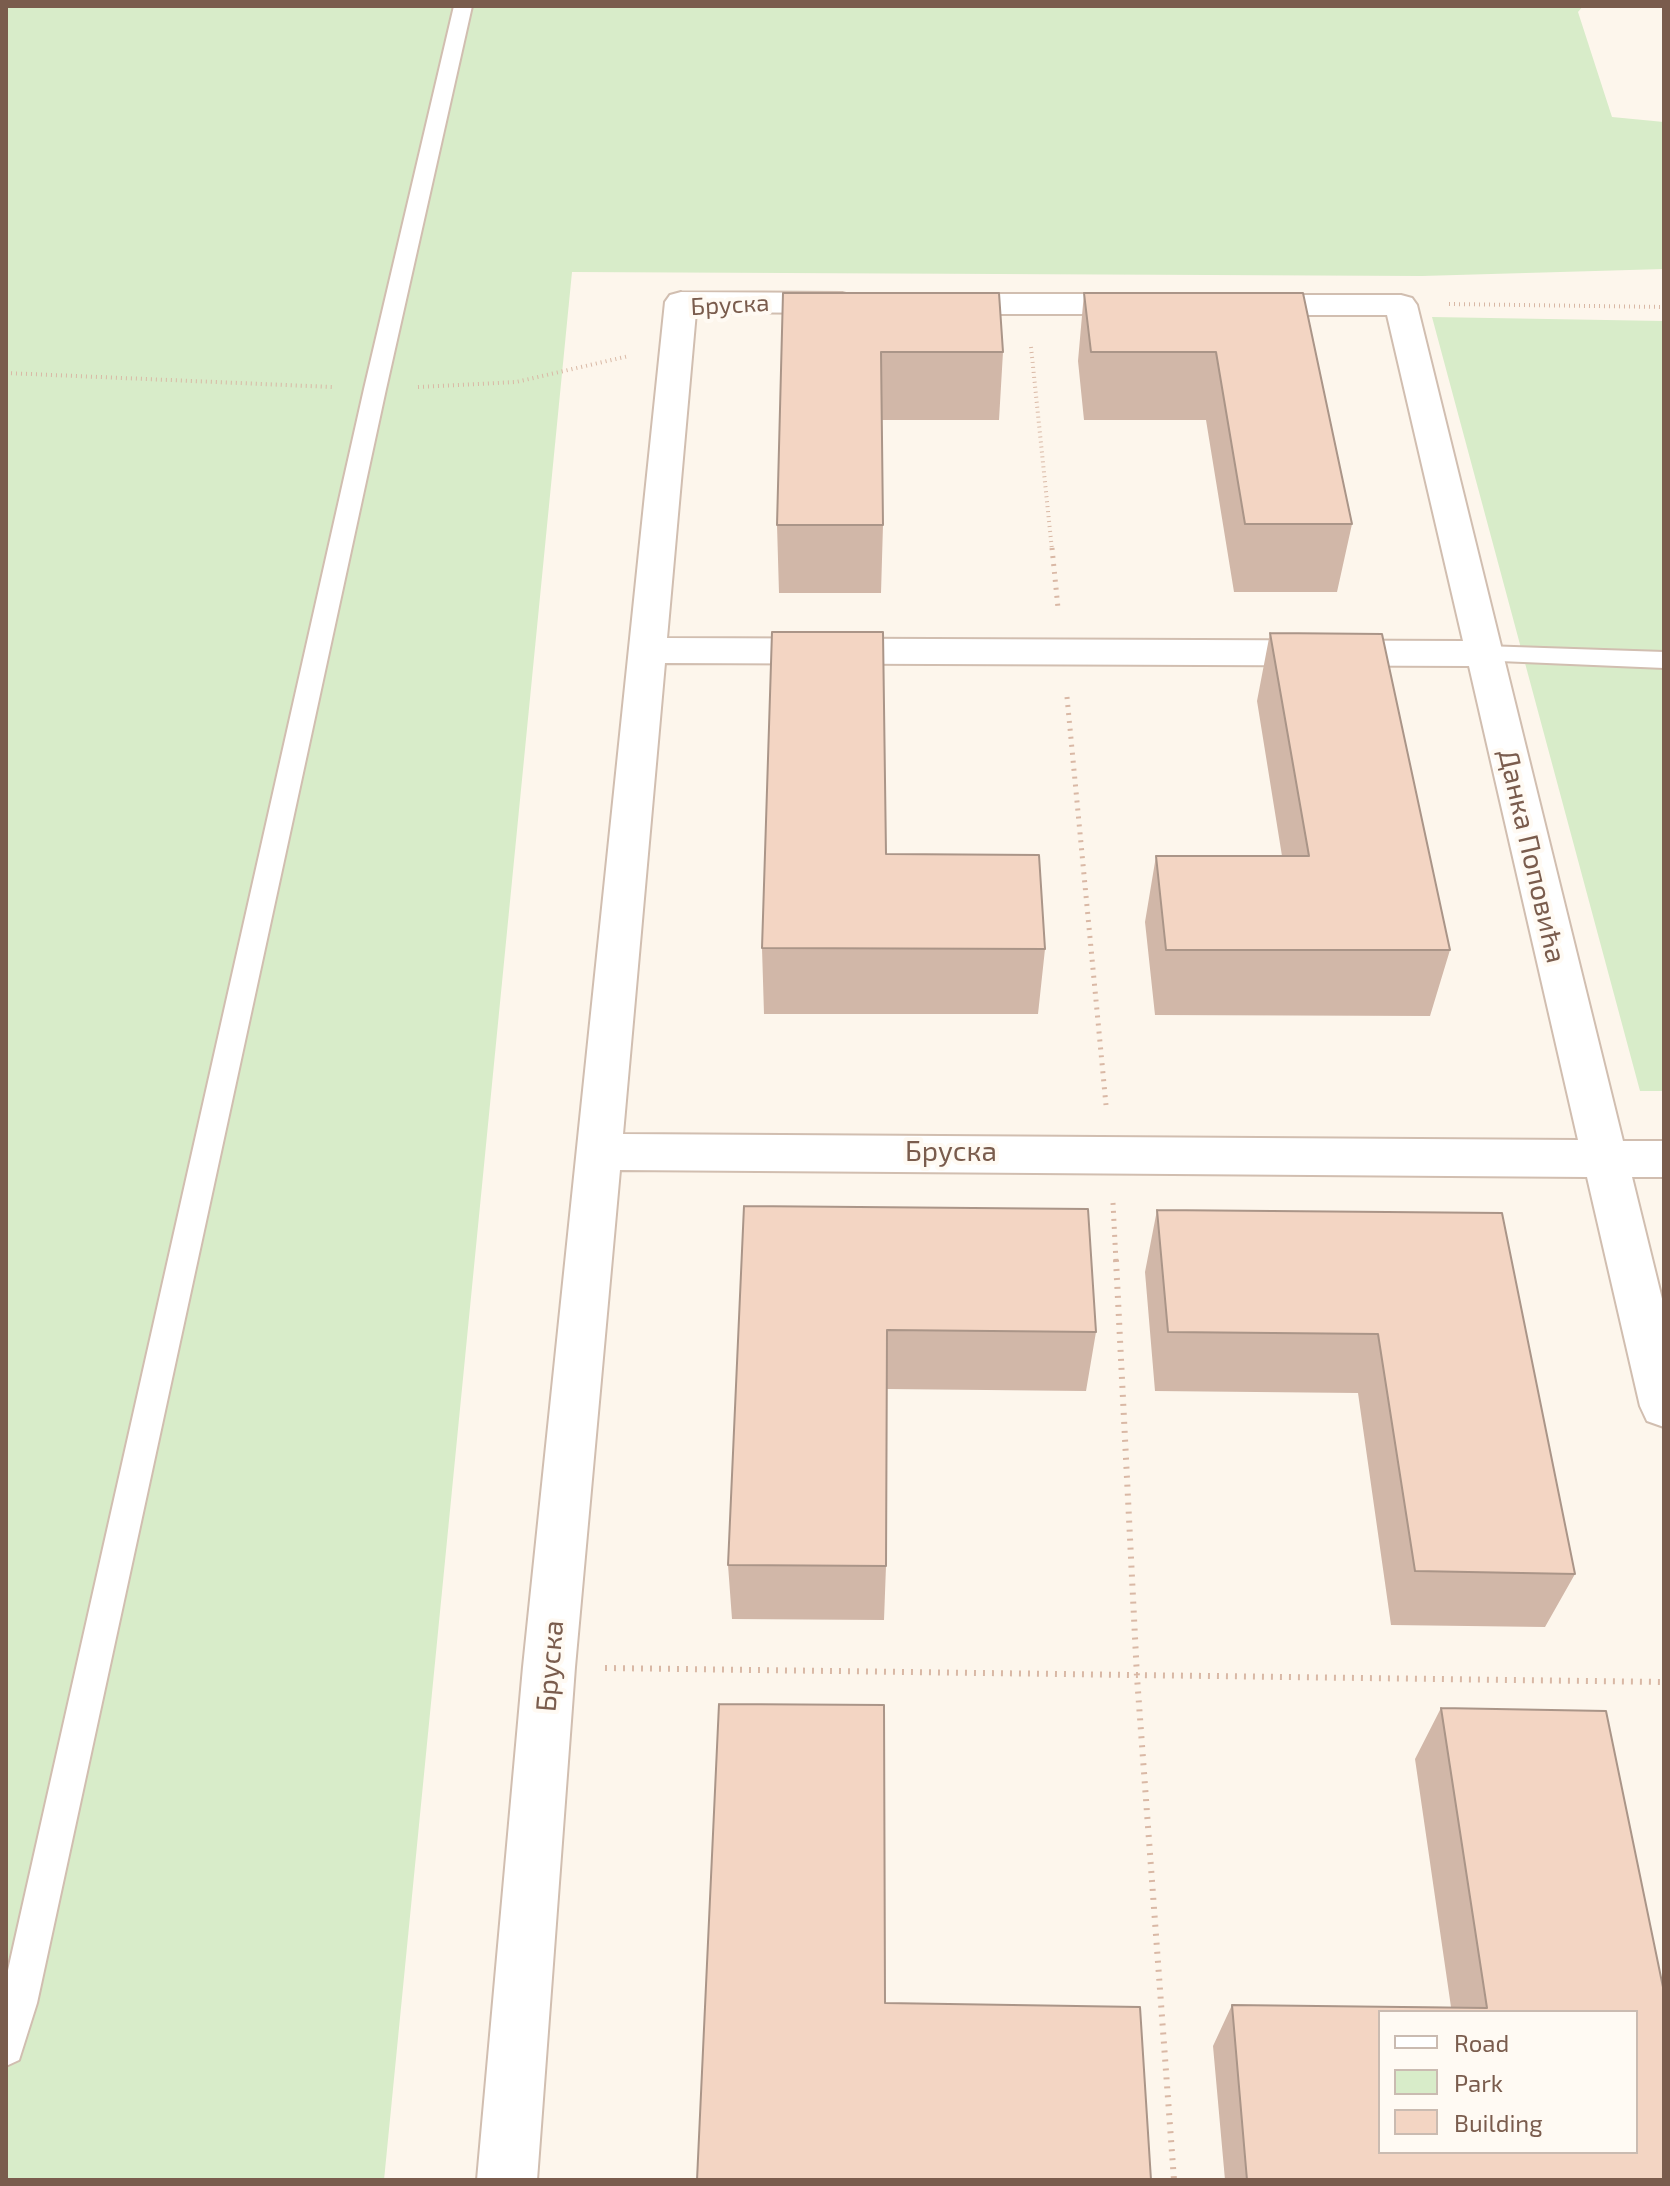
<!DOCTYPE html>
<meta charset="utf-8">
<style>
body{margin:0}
#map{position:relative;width:1670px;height:2186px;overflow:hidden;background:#fdf6ec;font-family:"Exo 2",sans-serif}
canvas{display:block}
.frame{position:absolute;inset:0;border:8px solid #7a5c4d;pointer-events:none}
.legend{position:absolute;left:1378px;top:2010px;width:260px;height:144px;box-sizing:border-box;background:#fffaf3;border:2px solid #cabbb1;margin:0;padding:10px 14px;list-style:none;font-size:24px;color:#7a5c4d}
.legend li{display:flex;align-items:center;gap:16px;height:40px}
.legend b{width:40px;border:2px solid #cabbb1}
</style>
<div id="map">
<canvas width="1670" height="2186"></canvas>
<div class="frame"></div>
<ul class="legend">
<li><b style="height:10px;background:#fff"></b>Road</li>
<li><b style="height:22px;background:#d8ecc9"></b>Park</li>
<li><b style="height:22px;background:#f3d5c3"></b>Building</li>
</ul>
</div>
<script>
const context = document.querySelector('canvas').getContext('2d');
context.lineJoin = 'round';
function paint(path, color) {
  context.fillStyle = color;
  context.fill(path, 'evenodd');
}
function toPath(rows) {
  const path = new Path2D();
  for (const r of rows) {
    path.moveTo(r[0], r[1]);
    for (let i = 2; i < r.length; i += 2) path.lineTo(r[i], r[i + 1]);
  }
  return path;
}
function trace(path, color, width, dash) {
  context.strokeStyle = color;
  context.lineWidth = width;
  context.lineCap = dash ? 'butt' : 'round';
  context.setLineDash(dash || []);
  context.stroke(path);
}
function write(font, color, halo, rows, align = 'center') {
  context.font = font + ' "Exo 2",sans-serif';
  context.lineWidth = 8;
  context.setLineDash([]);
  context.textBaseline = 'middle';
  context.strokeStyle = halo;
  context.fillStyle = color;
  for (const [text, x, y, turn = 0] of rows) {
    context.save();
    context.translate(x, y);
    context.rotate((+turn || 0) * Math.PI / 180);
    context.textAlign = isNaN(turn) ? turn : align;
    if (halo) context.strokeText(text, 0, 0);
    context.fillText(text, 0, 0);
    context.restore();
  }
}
paint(toPath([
 [6,6,1583,6,1578,12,1612,117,1664,122,1664,269,1422,276,572,272,384,2180,6,2180],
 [1432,317,1664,321,1664,1091,1640,1091]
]), '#d8ecc9');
const service = toPath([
 [454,6,472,6,386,389,37,2003,19,2060,6,2066,6,1979,364,389,454,6],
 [1484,646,1664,652,1664,668,1476,660,1472,654,1476,648,1484,646]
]);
const minor = toPath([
 [681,292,842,293,853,296,858,303,853,310,842,313,696,312,667,638,1463,641,1387,315,1247,315,1236,312,1231,305,1236,298,1247,295,1401,295,1412,298,1417,305,1623,1141,1664,1141,1664,1177,1632,1177,1664,1307,1664,1427,1647,1421,1640,1406,1587,1177,620,1170,575,1667,537,2180,477,2180,523,1667,665,302,670,295,681,292],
 [665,663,1469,666,1578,1140,623,1134,665,663],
 [939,294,1142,294,1153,297,1158,304,1153,311,1142,314,939,314,928,311,923,304,928,297,939,294]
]);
trace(service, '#d1beb0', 4);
trace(minor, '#d1beb0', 4);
trace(toPath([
 [1449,304,1664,307],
 [1031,347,1052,550],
 [6,373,332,387],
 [418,387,516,382,629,356]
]), '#d9b8a5', 4, [1, 4]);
trace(toPath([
 [1052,548,1058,608],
 [1067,697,1106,1105],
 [1113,1203,1116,1262]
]), '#d9b8a5', 5, [2, 6]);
trace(toPath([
 [1116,1260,1137,1677,1174,2180],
 [605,1668,1664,1682]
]), '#d9b8a5', 6, [2, 7]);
paint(service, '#fff');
paint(minor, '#fff');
paint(toPath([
 [783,293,1003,352,999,420,882,420,883,525,881,593,779,593,777,525],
 [1084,293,1303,293,1352,524,1337,592,1234,592,1206,420,1084,420,1078,361],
 [1270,633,1450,950,1430,1016,1155,1015,1145,922,1156,856,1282,856,1257,701],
 [886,854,1045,949,1038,1014,764,1014,762,948],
 [744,1206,1096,1332,1086,1391,887,1389,886,1566,884,1620,732,1619,728,1565],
 [1157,1210,1502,1213,1575,1574,1545,1627,1391,1625,1358,1393,1155,1391,1145,1272],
 [1441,1708,1664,2180,1225,2180,1213,2046,1232,2005,1451,2007,1415,1759]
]), '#d1b7a8');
const building = toPath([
 [783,293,999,293,1003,352,881,352,883,525,777,525,783,293],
 [1084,293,1303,293,1352,524,1245,524,1216,352,1091,352,1084,293],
 [772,632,883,632,886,854,1039,855,1045,949,762,948,772,632],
 [1270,633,1382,634,1450,950,1166,950,1156,856,1309,856,1270,633],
 [744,1206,1088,1209,1096,1332,887,1330,886,1566,728,1565,744,1206],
 [1157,1210,1502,1213,1575,1574,1415,1571,1378,1334,1168,1332,1157,1210],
 [719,1704,884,1705,885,2003,1140,2007,1151,2180,697,2180,719,1704],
 [1441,1708,1606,1711,1664,1992,1664,2180,1247,2180,1232,2005,1487,2008,1441,1708],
 [1380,2012,1636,2012,1636,2152,1380,2152,1380,2012]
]);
paint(building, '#f3d5c3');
trace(building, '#aa9588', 2);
write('24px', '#7a5c4d', '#fffaf3', [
 ["Бруска",730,305,-3]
]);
write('28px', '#7a5c4d', '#fffaf3', [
 ["Данка Поповића",1532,856,77],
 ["Бруска",951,1152],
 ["Бруска",550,1666,-85]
]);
</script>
